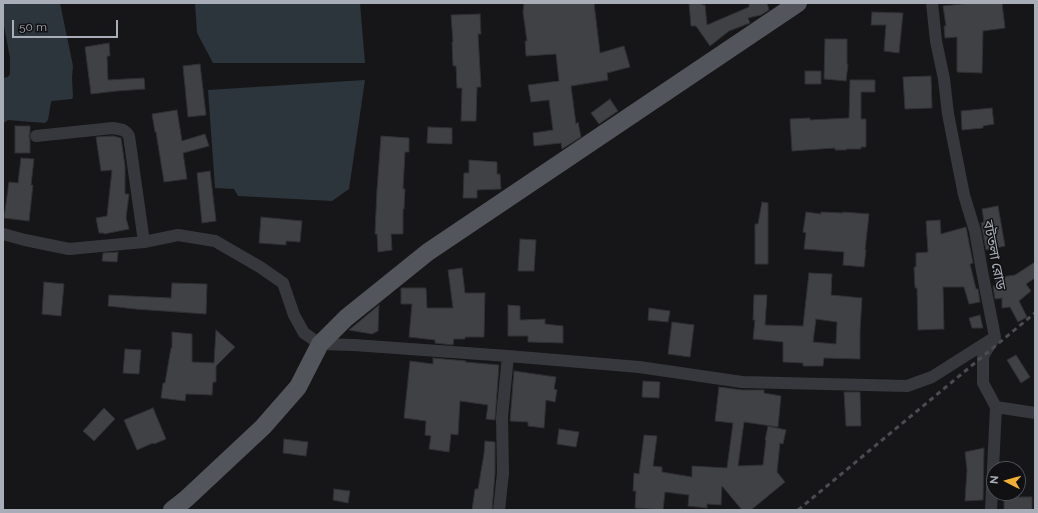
<!DOCTYPE html>
<meta charset="utf-8">
<style>
body{margin:0}
#map{position:relative;width:1038px;height:513px;overflow:hidden;background:#161618;font-family:Raleway,sans-serif}
canvas{display:block}
.frame{position:absolute;inset:0;border:4px solid #a8adb8;pointer-events:none}
.north{position:absolute;left:986px;top:461px;width:40px;height:40px;box-sizing:border-box;background:#111113;border:1px solid #4d4f55;border-radius:50%;rotate:276deg;font-size:11px;font-weight:700;line-height:16px;text-align:center;color:#a8adb8}
.north::after{content:'';display:block;margin:auto;width:14px;height:18px;background:#f2b134;clip-path:polygon(50% 0,100% 100%,50% 72%,0 100%)}
.scale{position:absolute;left:12px;top:20px;width:106px;height:18px;box-sizing:border-box;border:2px solid #a8adb8;border-top:0;padding-left:5px;font-size:12px;line-height:14px;white-space:nowrap;color:#a8adb8;-webkit-text-stroke:3px #111113;paint-order:stroke}
</style>
<div id="map">
<canvas width="1038" height="513"></canvas>
<div class="frame"></div>
<div class="north">N</div>
<div class="scale">50 m</div>
</div>
<script>
const context = document.querySelector('canvas').getContext('2d');
context.lineJoin = 'round';
function paint(path, color) {
  context.fillStyle = color;
  context.fill(path, 'evenodd');
}
function toPath(rows) {
  const path = new Path2D();
  for (const r of rows) {
    path.moveTo(r[0], r[1]);
    for (let i = 2; i < r.length; i += 2) path.lineTo(r[i], r[i + 1]);
  }
  return path;
}
function trace(path, color, width, dash) {
  context.strokeStyle = color;
  context.lineWidth = width;
  context.lineCap = dash ? 'butt' : 'round';
  context.setLineDash(dash || []);
  context.stroke(path);
}
function write(font, color, halo, rows, align = 'center') {
  context.font = font + ' Raleway,"Noto Sans Bengali",sans-serif';
  context.lineWidth = 3;
  context.setLineDash([]);
  context.textBaseline = 'middle';
  context.strokeStyle = halo;
  context.fillStyle = color;
  for (const [text, x, y, turn = 0] of rows) {
    context.save();
    context.translate(x, y);
    context.rotate((+turn || 0) * Math.PI / 180);
    context.textAlign = isNaN(turn) ? turn : align;
    if (halo) context.strokeText(text, 0, 0);
    context.fillText(text, 0, 0);
    context.restore();
  }
}
paint(toPath([
 [3,3,60,3,73,66,72,77,73,97,72,99,52,101,51,102,48,120,45,123,31,122,8,120,5,122,3,124,3,78,8,77,10,74,10,58,3,21],
 [195,3,360,3,365,63,213,63,197,33],
 [365,80,349,189,332,201,238,196,234,189,215,188,208,90]
]), '#2c353c');
const building = toPath([
 [524,3,594,3,600,53,624,46,630,67,607,73,608,80,571,86,576,124,578,122,581,137,562,149,561,143,534,146,533,133,553,130,549,100,531,102,528,85,559,81,556,54,526,56,525,41,527,41,523,12,524,3],
 [689,3,702,3,702,5,705,5,707,25,749,7,749,3,767,3,769,10,761,15,748,18,750,23,729,31,710,46,696,26,691,26,689,3],
 [971,3,1002,3,1005,28,983,31,982,73,957,72,957,37,945,38,944,26,946,26,943,6,971,3],
 [872,12,903,13,899,53,884,51,886,25,871,25,872,12],
 [480,14,481,34,478,34,481,87,477,87,476,121,461,121,462,88,457,88,456,66,453,66,452,42,453,42,451,15,480,14],
 [825,39,847,39,847,64,848,64,846,81,824,79,825,39],
 [109,43,110,56,107,56,108,80,144,78,145,89,117,91,91,94,85,47,109,43],
 [200,64,206,115,188,117,183,66,200,64],
 [805,71,821,71,821,84,805,84,805,71],
 [931,76,932,108,905,109,903,77,931,76],
 [850,80,875,80,875,92,861,92,861,119,866,119,866,147,861,147,861,149,846,149,846,150,835,150,835,148,792,151,790,119,810,118,810,120,849,118,850,80],
 [610,99,618,111,599,124,591,113,610,99],
 [992,108,994,124,983,126,983,128,962,130,961,111,992,108],
 [177,110,182,141,205,134,209,146,183,153,187,179,164,182,156,132,155,132,152,114,177,110],
 [15,126,30,126,30,132,29,136,30,140,30,153,15,153,15,126],
 [428,127,452,128,452,144,427,143,428,127],
 [113,136,121,138,125,166,125,194,129,194,126,218,129,229,104,234,104,233,99,233,96,218,107,216,112,170,101,171,96,137,113,136],
 [381,136,409,138,409,152,405,152,403,189,405,189,404,209,403,209,403,234,391,234,392,250,378,252,377,234,375,234,377,190,381,136],
 [21,158,34,159,31,185,33,185,29,221,4,218,9,182,18,183,21,158],
 [469,160,497,162,497,174,500,174,501,189,477,190,477,198,463,198,464,173,469,173,469,160],
 [210,171,216,221,202,223,197,173,210,171],
 [762,202,768,203,768,264,755,264,755,224,758,224,762,202],
 [998,206,1005,246,986,250,981,223,984,222,982,209,998,206],
 [806,212,821,214,821,212,843,213,843,212,869,214,865,250,866,250,864,267,843,265,844,252,804,249,806,233,803,232,806,212],
 [261,217,302,221,300,242,286,241,286,245,259,243,261,217],
 [940,220,941,234,966,227,973,263,970,264,976,289,978,289,980,302,969,304,964,287,943,287,944,329,918,330,917,288,915,288,914,267,916,267,916,253,928,252,926,221,940,220],
 [520,239,536,240,534,271,518,271,520,239],
 [118,252,117,262,102,261,103,253,118,252],
 [1035,262,1035,278,1026,284,1031,291,1019,301,1027,317,1018,322,1010,307,1002,308,1002,298,995,299,993,286,996,286,995,278,1015,275,1035,262],
 [462,268,465,293,485,293,484,337,465,337,465,339,454,339,453,345,435,343,435,340,409,337,412,304,401,304,401,288,426,288,427,308,453,308,448,270,462,268],
 [809,273,832,274,831,295,862,298,860,331,860,359,824,358,823,366,803,366,803,363,783,362,783,342,753,339,755,320,753,320,754,295,767,295,765,325,803,326,809,273],
 [816,319,837,322,836,344,813,342,816,319],
 [44,282,64,284,61,316,42,314,44,282],
 [172,283,207,284,206,314,135,309,108,306,109,295,171,298,172,283],
 [379,305,378,331,372,334,349,330,379,305],
 [508,305,520,306,520,320,545,319,545,324,563,326,563,343,528,342,528,336,508,336,508,305],
 [649,308,670,311,668,322,648,320,649,308],
 [980,315,983,328,972,328,969,318,980,315],
 [672,322,694,325,690,357,668,354,672,322],
 [216,330,235,347,216,366,216,382,213,382,212,395,186,394,185,401,161,398,163,383,165,383,171,348,172,348,172,332,192,334,192,362,214,363,216,330],
 [125,349,141,350,139,374,123,373,125,349],
 [1016,355,1030,377,1021,383,1007,360,1016,355],
 [433,358,466,361,465,362,499,365,495,420,486,419,488,405,460,401,458,435,451,434,449,452,429,449,431,436,425,435,426,421,404,418,410,361,433,364,433,358],
 [514,371,556,377,554,389,557,390,555,402,546,400,544,428,528,426,528,422,510,421,514,371],
 [643,381,660,382,659,398,642,397,643,381],
 [719,387,742,390,764,390,764,393,781,396,778,427,744,422,738,466,763,465,766,440,765,440,768,426,786,430,783,444,780,443,777,472,785,482,751,510,742,510,722,486,721,505,707,504,707,508,688,506,689,495,665,492,663,510,635,508,636,491,633,491,634,473,639,474,644,435,657,436,653,466,662,467,662,472,692,477,692,466,727,468,733,423,715,421,719,387],
 [844,392,860,392,861,426,846,426,844,392],
 [104,408,115,419,94,441,83,431,104,408],
 [153,408,166,439,154,444,153,443,137,450,124,420,153,408],
 [559,429,579,432,576,447,557,444,559,429],
 [284,439,308,442,306,456,283,453,284,439],
 [485,441,495,442,495,473,492,510,472,510,475,489,478,489,484,454,485,441],
 [984,448,983,500,965,501,967,470,965,452,984,448],
 [334,489,350,491,348,503,333,500,334,489],
 [1004,497,1032,497,1032,510,1004,510,1004,497]
]);
paint(building, '#404145');
trace(building, '#303034', 1);
trace(toPath([
 [932,3,936,41,944,79,948,114,964,195,975,231,982,271,995,337,983,356,983,383,996,407,991,510],
 [36,136,113,128,123,130,127,133,129,136,144,242],
 [3,234,25,240,69,249,144,242,178,235,215,241,260,267,283,283,294,315,304,333,320,344,354,345,508,356,639,367,742,382,907,386,932,377,995,337],
 [996,407,1035,413],
 [499,510,503,473,502,417,508,356]
]), '#37383d', 12);
trace(toPath([
 [172,510,186,499,263,427,298,387,320,344,346,318,428,252,798,3]
]), '#53555c', 18);
trace(toPath([
 [798,510,1035,313]
]), '#4a4c52', 3, [5, 4]);
write('14px', '#a8adb8', '#111113', [
 ["বটতলা রোড",994,255,79]
]);
</script>
